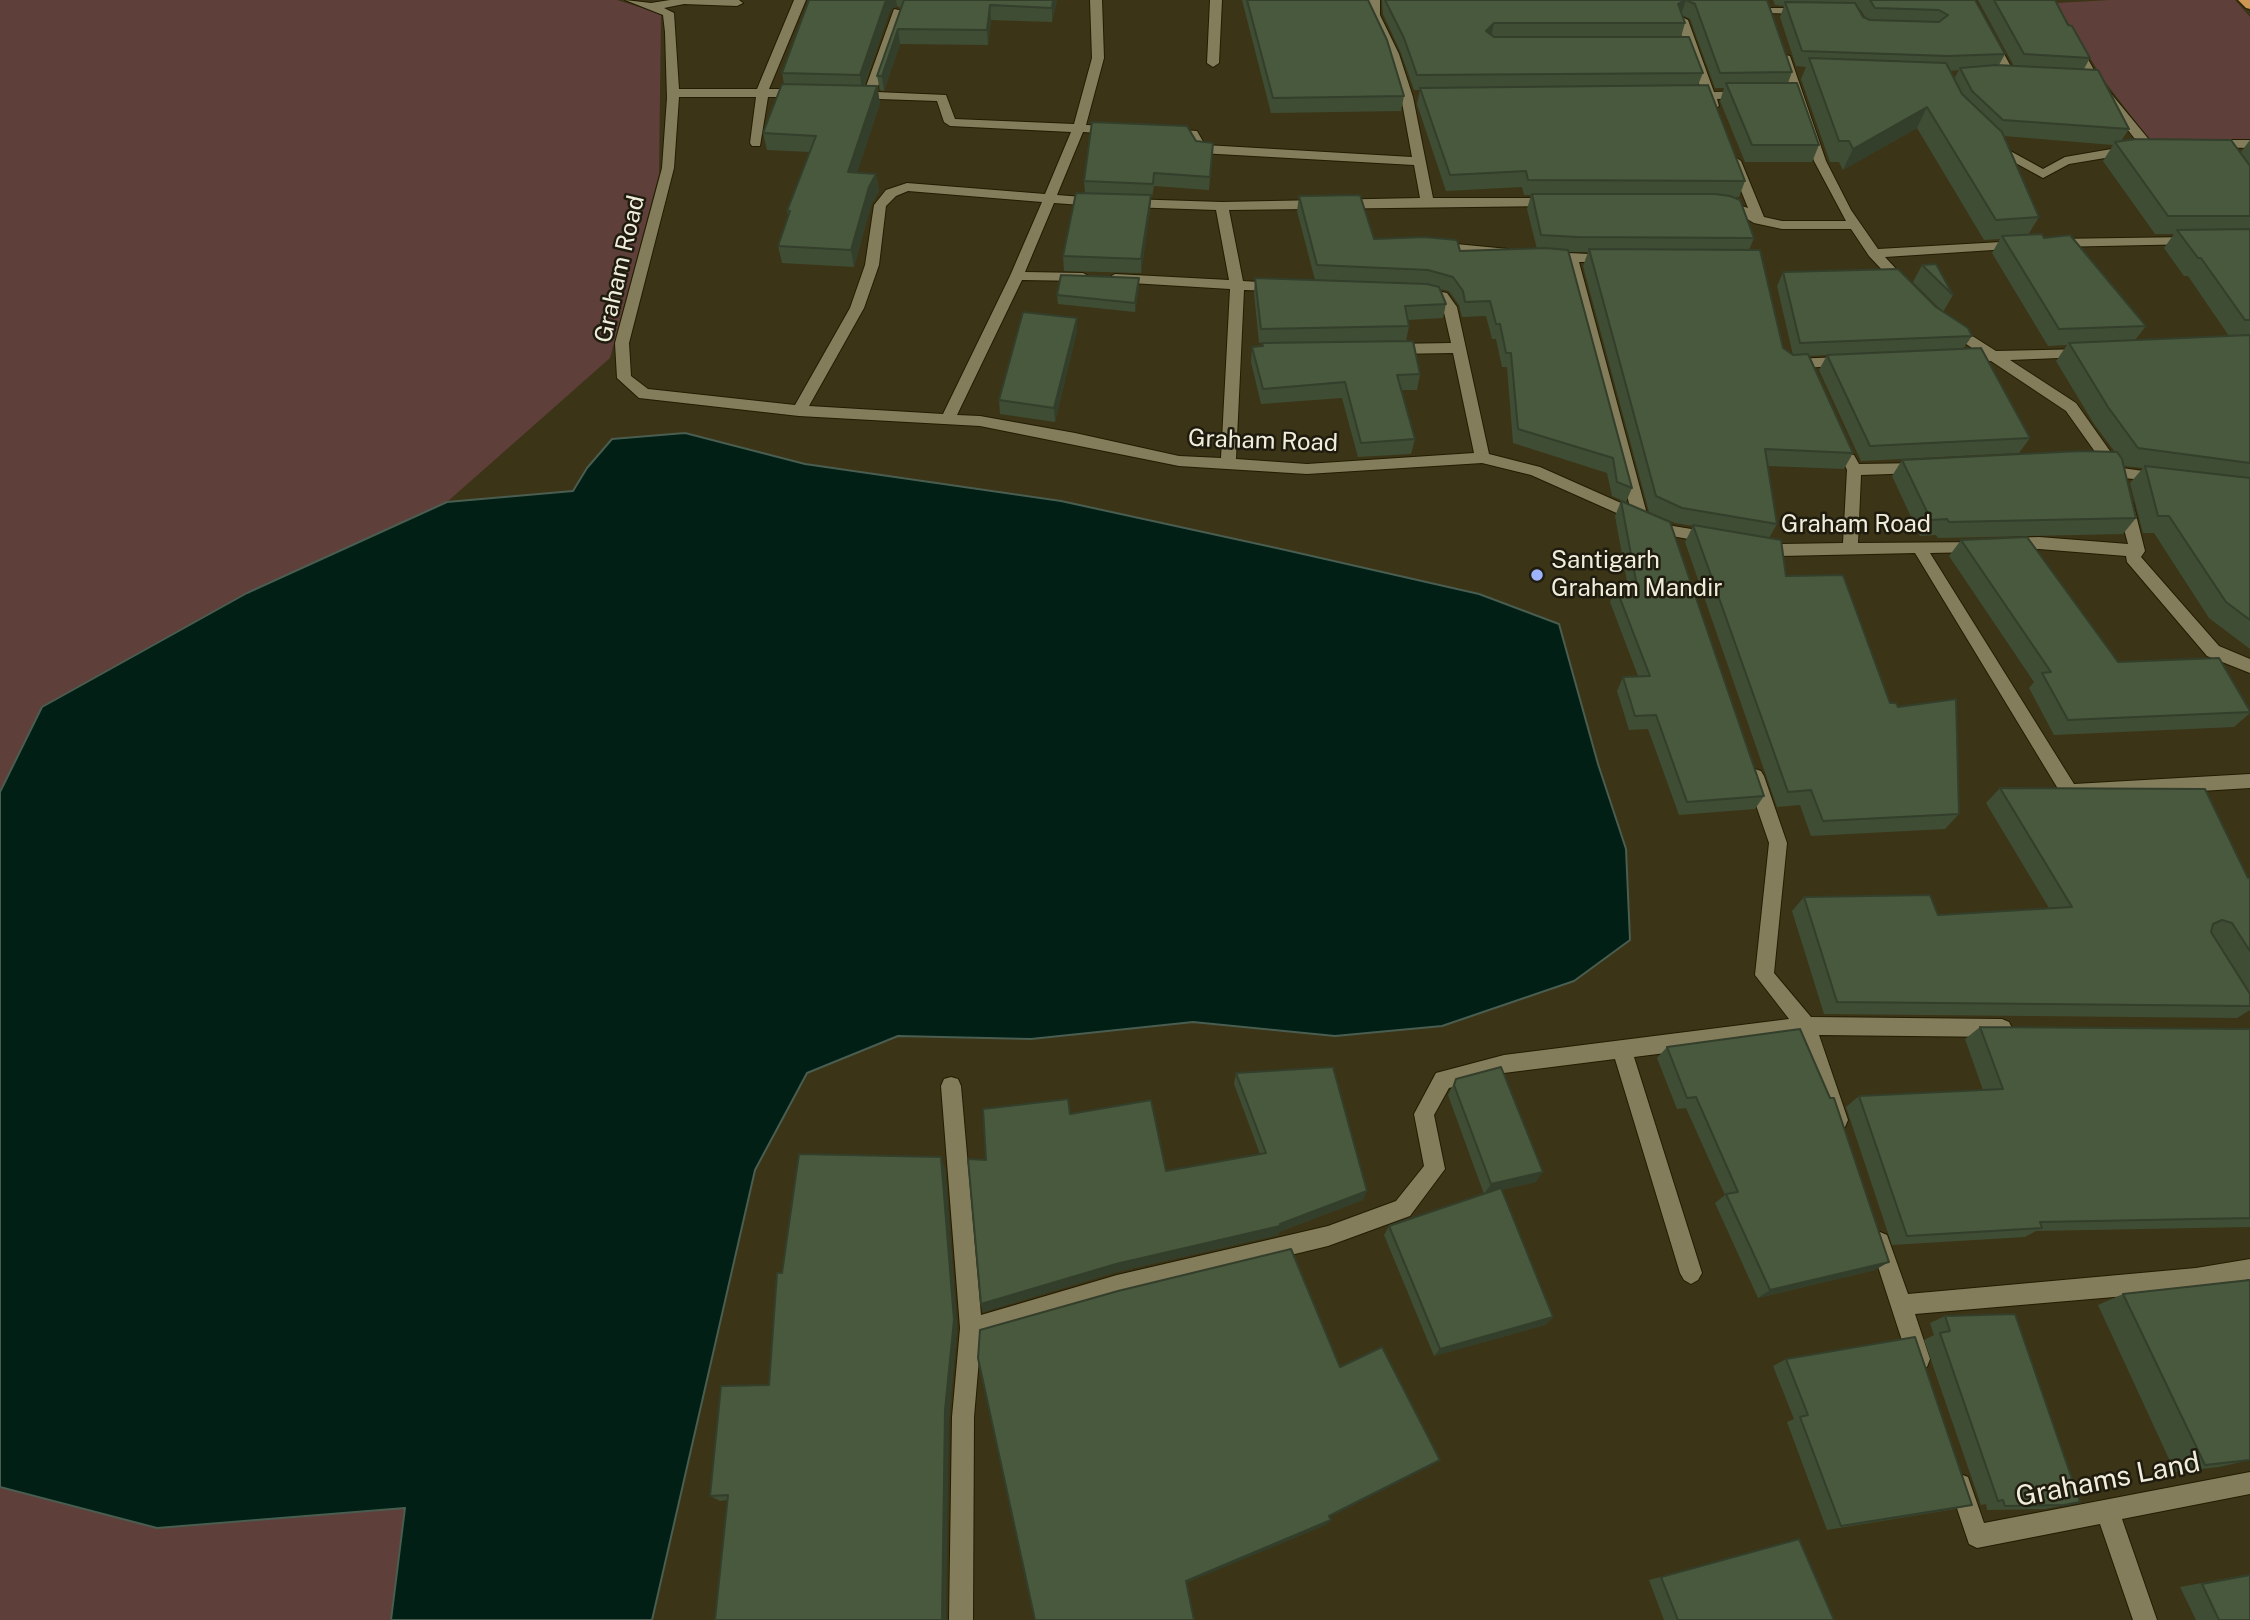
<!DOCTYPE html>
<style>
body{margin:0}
canvas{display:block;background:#3b3416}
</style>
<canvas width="2250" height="1620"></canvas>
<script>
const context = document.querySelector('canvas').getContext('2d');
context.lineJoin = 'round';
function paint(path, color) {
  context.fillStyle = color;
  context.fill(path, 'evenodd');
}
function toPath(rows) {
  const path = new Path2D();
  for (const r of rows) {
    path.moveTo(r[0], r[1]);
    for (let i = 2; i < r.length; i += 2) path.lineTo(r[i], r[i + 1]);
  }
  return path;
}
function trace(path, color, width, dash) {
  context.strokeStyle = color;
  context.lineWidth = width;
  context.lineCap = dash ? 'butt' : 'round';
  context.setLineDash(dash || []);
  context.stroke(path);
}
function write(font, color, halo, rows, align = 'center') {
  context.font = font + ' "Public Sans",sans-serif';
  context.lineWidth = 5;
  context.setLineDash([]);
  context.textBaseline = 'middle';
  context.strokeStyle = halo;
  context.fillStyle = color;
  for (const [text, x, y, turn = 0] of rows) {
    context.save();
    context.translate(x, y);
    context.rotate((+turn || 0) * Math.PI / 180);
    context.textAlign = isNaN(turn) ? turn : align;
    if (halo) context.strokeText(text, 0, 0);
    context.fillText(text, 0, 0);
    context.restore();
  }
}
paint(toPath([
 [0,0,617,0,661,14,659,174,610,358,447,502,247,593,43,707,0,792],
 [2110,0,2235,0,2250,17,2250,141,2151,142,2103,79,2056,3],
 [0,1487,157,1528,406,1508,391,1620,0,1620]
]), '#5f3f3a');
const water = toPath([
 [685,433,805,464,1061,501,1281,549,1479,594,1559,624,1598,764,1626,849,1630,940,1574,981,1442,1026,1335,1036,1193,1022,1031,1039,898,1036,807,1073,755,1170,652,1620,391,1620,405,1508,157,1528,0,1487,0,792,42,707,247,593,447,502,573,491,587,468,612,439,685,433]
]);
paint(water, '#011f15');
trace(water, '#495d50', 2);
const minor = toPath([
 [625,0,651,3,670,0,739,0,743,3,737,6,684,4,664,8,674,13,679,89,757,89,794,0,806,0,769,89,802,89,808,93,802,97,768,97,760,146,752,146,750,143,756,97,679,97,674,168,629,343,631,376,648,389,795,405,850,308,865,265,874,205,886,190,907,183,1045,194,1071,132,950,126,944,122,937,101,851,98,851,92,864,92,894,9,904,11,876,92,946,95,955,119,1074,124,1092,58,1090,0,1102,0,1104,58,1086,125,1113,126,1119,130,1113,134,1083,132,1057,195,1096,198,1102,202,1096,206,1054,203,1025,272,1083,273,1090,277,1083,281,1022,280,957,415,980,416,1075,433,1179,456,1221,458,1230,289,1115,282,1108,278,1115,274,1229,280,1216,210,1128,207,1122,203,1128,199,1222,202,1420,198,1414,165,1200,153,1196,152,1188,138,1169,137,1163,133,1169,129,1197,131,1205,145,1412,157,1401,97,1387,54,1368,15,1368,0,1380,0,1380,15,1399,54,1413,97,1433,198,1553,198,1559,202,1553,206,1229,210,1243,281,1275,283,1282,287,1275,291,1244,290,1236,459,1307,464,1474,453,1453,353,1392,354,1385,349,1392,344,1451,343,1443,308,1437,300,1417,295,1417,289,1422,288,1447,293,1457,307,1489,454,1540,467,1630,507,1566,261,1547,260,1540,256,1547,252,1610,255,1615,256,1615,262,1579,262,1647,514,1673,526,1716,533,1719,537,1711,543,1666,535,1531,475,1482,463,1307,474,1179,466,980,426,799,416,639,398,617,378,615,343,662,168,667,98,665,32,663,15,625,0],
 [908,191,1042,202,1010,276,943,414,809,406,864,308,879,265,886,206,896,196,908,191],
 [1210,0,1222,0,1219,63,1213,67,1207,63,1210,0],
 [1963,0,1975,0,2016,76,2014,79,2004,76,1963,0],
 [1770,8,1805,8,1811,11,1805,14,1766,13,1766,9,1770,8],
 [1682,17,1688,20,1714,92,1746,91,1750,92,1750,98,1717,99,1719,106,1713,110,1709,109,1705,99,1686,99,1686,93,1702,92,1676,20,1682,17],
 [2071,43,2079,43,2099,79,2151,142,2163,143,2163,149,2143,149,2088,80,2069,45,2071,43],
 [1780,54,1790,56,1826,161,1851,210,1878,249,2019,241,2026,245,2024,248,1885,257,1912,286,1905,290,1900,289,1869,256,1851,229,1782,229,1754,223,1737,213,1715,206,1715,200,1720,199,1748,208,1729,161,1735,157,1741,161,1764,217,1782,221,1846,221,1814,161,1778,56,1780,54],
 [2212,140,2250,140,2250,148,2208,147,2208,141,2212,140],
 [1994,142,2043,169,2065,157,2129,146,2135,150,2129,154,2069,164,2043,178,1990,149,1988,146,1994,142],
 [2191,237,2196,238,2196,244,2054,247,2047,243,2054,239,2191,237],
 [1435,242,1508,249,1515,253,1508,257,1430,249,1428,246,1435,242],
 [1952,323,1996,351,2088,349,2090,352,2083,357,2010,360,2076,403,2122,468,2165,474,2167,478,2165,482,2113,477,2066,411,1991,361,1959,360,1959,354,1978,352,1947,331,1947,325,1952,323],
 [1845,357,1852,362,1850,365,1789,369,1782,364,1789,359,1845,357],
 [1849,454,1854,455,1859,464,1920,463,1927,468,1920,473,1861,475,1858,543,1985,542,1988,546,1980,552,1930,553,2074,784,2250,774,2250,788,2069,799,2063,797,1915,553,1781,556,1754,550,1751,546,1759,540,1781,544,1843,543,1847,470,1842,459,1849,454],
 [2125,497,2133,503,2145,551,2141,557,2219,646,2250,659,2250,673,2207,656,2127,562,2126,556,2039,549,2008,550,2000,544,2008,538,2039,537,2128,544,2117,503,2125,497],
 [1755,769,1761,771,1764,776,1787,843,1774,973,1811,1017,2002,1019,2009,1022,2012,1028,2009,1034,2002,1037,1819,1035,1848,1120,1845,1127,1838,1130,1831,1127,1828,1120,1800,1036,1634,1057,1702,1273,1698,1280,1691,1284,1684,1280,1680,1273,1615,1059,1504,1073,1449,1088,1434,1115,1445,1169,1410,1216,1328,1246,1117,1297,981,1336,974,1417,973,1620,949,1620,952,1417,960,1328,941,1086,944,1079,951,1077,958,1079,961,1086,981,1315,1117,1275,1328,1226,1396,1201,1424,1166,1414,1114,1436,1073,1504,1055,1789,1019,1755,975,1769,843,1746,776,1749,771,1755,769],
 [1880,1232,1887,1235,1908,1294,2196,1268,2250,1259,2250,1279,2196,1290,1915,1314,1930,1359,1927,1367,1919,1370,1911,1367,1908,1359,1870,1242,1873,1235,1880,1232],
 [2250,1472,2250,1494,2122,1519,2157,1620,2133,1620,2100,1524,1977,1548,1969,1544,1949,1485,1952,1477,1960,1474,1968,1477,1984,1523,2250,1472]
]);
const major = toPath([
 [2238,0,2250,0,2250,9,2246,8,2238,0]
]);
trace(minor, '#221c00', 2);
trace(major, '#221c00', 2);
paint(minor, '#847d5c');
paint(major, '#cd9654');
paint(toPath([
 [809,0,1057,0,1052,22,991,20,988,45,900,44,884,91,880,90,877,76,901,8,897,6,890,10,864,86,877,86,880,103,857,173,876,174,879,191,871,205,854,267,782,263,778,246,788,215,787,211,810,152,767,150,763,133,784,84,782,73],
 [1242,0,1368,0,1404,96,1401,111,1271,113],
 [1382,0,1767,0,1792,72,1788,83,1819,145,1812,162,1745,162,1720,101,1724,88,1715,88,1690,19,1682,15,1685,23,1681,37,1703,73,1698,85,1745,181,1739,197,1733,197,1754,238,1749,250,1783,348,1793,355,1777,286,1783,272,1936,307,1972,336,1963,349,2030,438,2019,453,1861,461,1819,370,1827,355,1864,353,1808,356,1853,453,1844,469,1768,466,1777,524,1769,538,1786,576,1890,703,1959,814,1945,829,1811,836,1800,805,1777,807,1685,542,1693,526,1675,523,1649,512,1583,266,1588,252,1569,252,1632,488,1626,502,1612,496,1607,473,1513,443,1507,367,1502,367,1496,339,1492,339,1486,316,1462,317,1459,305,1449,291,1440,289,1446,304,1443,318,1408,320,1409,326,1406,341,1259,343,1254,293,1255,278,1315,280,1297,211,1299,196,1374,239,1460,251,1537,249,1527,209,1531,195,1524,195,1522,187,1446,191,1417,104,1420,90,1414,90,1401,53,1383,14],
 [1773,0,1975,0,2005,54,1999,65,2014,66,1978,0,2055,0,2068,25,2090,58,2084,69,2129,129,2121,141,2240,153,2250,140,2250,649,2209,618,2154,533,2143,533,2130,483,2143,468,2124,466,2123,463,2136,518,2123,534,1938,538,1936,535,1920,536,1892,476,1902,460,2115,452,2094,424,2056,361,2067,345,2048,346,1992,253,2000,239,1984,240,1917,128,1843,170,1839,162,1830,162,1801,79,1806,67,1796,66,1780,17,1784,6,1775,5],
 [1858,8,1860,9,1866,18,1863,17],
 [1959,70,1954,79,1950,71],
 [2004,136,2113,145,2103,161,2155,234,2174,234,2164,248,2184,276,2188,276,2229,336,2135,340,2146,326,2044,238,2028,235,2039,217],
 [1196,141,1213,143,1209,190,1154,186,1152,197,1151,197,1150,210,1141,273,1064,271,1063,256,1085,193,1084,181],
 [1922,265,1953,295,1943,312,1913,282],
 [1139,287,1135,312,1058,304,1057,295],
 [1077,331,1055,422,1000,414,999,400],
 [1262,343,1420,374,1417,390,1401,390,1415,439,1411,454,1358,457,1342,398,1261,404,1251,362,1252,347,1262,346],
 [1621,501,1764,796,1755,809,1679,815,1648,729,1629,730,1617,691,1623,677,1638,676,1610,602,1616,588,1628,587,1615,516],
 [1961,540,2118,662,2250,711,2250,713,2234,727,2054,735,2029,688,2034,682,1949,556],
 [2000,788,2250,878,2250,1010,2237,1018,1824,1014,1792,911,1804,897,1938,915,2049,908,1986,803],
 [1980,1027,2250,1029,2250,1227,2036,1231,2025,1237,1892,1245,1846,1107,1859,1096,1983,1090,1965,1039],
 [1667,1047,1875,1270,1758,1298,1715,1203,1725,1195,1686,1108,1677,1109,1657,1058],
 [1236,1073,1363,1200,1279,1232,1278,1235,1116,1272,983,1312,981,1304,1070,1114,1166,1171,1260,1154,1234,1084],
 [1456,1079,1536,1182,1501,1190,1553,1317,1545,1325,1434,1356,1384,1235,1389,1226,1484,1194,1448,1095],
 [945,1168,957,1328,949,1417,727,1500,720,1501,710,1496,769,1385,782,1273],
 [2123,1294,2250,1460,2219,1467,2175,1472,2098,1305],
 [1945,1316,2080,1502,2045,1509,1987,1510,1986,1504,1981,1505,1924,1340,1934,1335,1930,1323],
 [1786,1359,1972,1505,1955,1509,1827,1530,1787,1422,1794,1419,1773,1366],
 [1799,1539,1834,1620,1664,1620,1649,1580],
 [2250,1574,2250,1620,2196,1620,2180,1587]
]), '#3f4d34');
paint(toPath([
 [886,0,896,0,897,6,890,10,862,90,860,75],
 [1053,0,1057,0,1052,22,1052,8],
 [1686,0,1681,15,1678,4],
 [990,5,991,20,988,45,987,30],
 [1494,23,1491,38,1486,31],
 [898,29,900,44,884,91,882,76],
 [877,86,880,103,852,189,848,172],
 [1927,107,1917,128,1843,170,1853,149],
 [876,174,879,191,871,205,854,267,851,250,869,187],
 [1151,195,1150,210,1141,273,1141,259],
 [1139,278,1139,287,1135,312,1135,303],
 [1077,318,1077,331,1055,422,1054,408],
 [941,1157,945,1168,957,1328,949,1417,946,1620,942,1618,945,1410],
 [1543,1172,1536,1182,1484,1194,1491,1184],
 [1367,1191,1363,1200,1279,1232,1278,1235,1116,1272,983,1312,981,1304,1116,1264,1280,1224],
 [1889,1262,1875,1270,1758,1298,1770,1290],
 [1553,1317,1545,1325,1434,1356,1440,1349],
 [1440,1460,1433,1465,1324,1520,1329,1516],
 [1331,1520,1326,1525,1184,1584,1186,1581]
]), '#333e2b');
const building = toPath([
 [809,0,886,0,860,75,782,73,809,0],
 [904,0,1053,0,1052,8,990,5,987,30,898,29,882,76,877,76,904,0],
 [1247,0,1368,0,1387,40,1404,96,1273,98,1247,0],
 [1385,0,1685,0,1678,4,1685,23,1494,23,1486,31,1494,37,1689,37,1703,73,1417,75,1404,38,1385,0],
 [1686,0,1767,0,1792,72,1720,73,1695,4,1686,0],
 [1870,0,1975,0,2005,54,1948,56,1802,51,1785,2,1855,3,1863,17,1870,20,1939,22,1948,15,1939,10,1875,8,1870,0],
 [1994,0,2055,0,2068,25,2072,26,2090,58,2024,54,1994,0],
 [1809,58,1946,63,1962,94,2002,132,2039,217,1996,220,1927,107,1853,149,1849,141,1839,141,1809,58],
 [1996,65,2098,70,2129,129,2003,120,1972,91,1960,68,1996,65],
 [1726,83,1797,83,1819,145,1752,145,1726,83],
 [782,84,877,86,848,172,876,174,869,187,851,250,778,246,790,211,787,211,816,136,763,133,782,84],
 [1708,85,1745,181,1528,180,1526,171,1450,175,1420,88,1708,85],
 [1092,122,1187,126,1196,141,1213,143,1210,177,1154,173,1153,184,1084,181,1092,122],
 [2136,139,2231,140,2250,166,2250,216,2168,216,2115,142,2136,139],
 [1076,193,1151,195,1141,259,1063,256,1076,193],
 [1532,194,1715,194,1730,196,1740,200,1754,238,1577,237,1541,235,1532,194],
 [1360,195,1374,239,1424,237,1457,240,1460,251,1545,248,1568,250,1632,488,1617,482,1613,458,1518,429,1511,353,1506,353,1500,324,1496,324,1490,301,1465,302,1463,291,1453,277,1428,270,1317,265,1299,196,1360,195],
 [2250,229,2250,320,2245,320,2201,258,2198,258,2177,230,2250,229],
 [2042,234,2044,238,2070,235,2146,326,2059,329,2002,236,2042,234],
 [1589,249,1760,250,1783,348,1793,355,1808,354,1853,453,1765,449,1777,524,1682,508,1656,496,1589,249],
 [1936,264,1953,295,1922,265,1936,264],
 [1898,269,1936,307,1968,328,1972,336,1800,343,1783,272,1898,269],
 [1061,275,1139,278,1135,303,1057,295,1061,275],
 [1255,278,1427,284,1439,287,1446,304,1405,306,1409,326,1261,329,1255,278],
 [1023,312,1077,318,1054,408,999,400,1023,312],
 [2250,335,2250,463,2138,448,2108,407,2069,343,2250,335],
 [1413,341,1420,374,1397,375,1415,439,1361,443,1345,382,1263,389,1252,347,1263,346,1262,343,1413,341],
 [1981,348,2030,438,1870,446,1827,355,1981,348],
 [2081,451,2117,452,2122,459,2136,518,1949,522,1947,519,1931,520,1902,460,2081,451],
 [2145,466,2250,478,2250,620,2226,602,2169,516,2158,516,2145,466],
 [1621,501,1670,522,1764,796,1687,802,1656,715,1635,716,1623,677,1650,676,1616,588,1637,586,1621,501],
 [1693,525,1781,540,1786,576,1843,575,1890,703,1896,703,1898,707,1956,699,1959,814,1823,821,1811,790,1788,792,1693,525],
 [2027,537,2118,662,2219,658,2250,711,2250,712,2068,720,2042,673,2051,672,1961,540,2027,537],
 [2000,788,2205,789,2248,878,2250,878,2250,951,2232,923,2222,920,2213,924,2211,932,2250,994,2250,1006,1837,1002,1804,897,1930,895,1938,915,2072,907,2000,788],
 [1980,1027,2250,1029,2250,1218,2040,1222,2042,1228,1907,1236,1859,1096,2003,1089,1980,1027],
 [1800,1029,1830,1098,1834,1098,1889,1262,1770,1290,1726,1194,1738,1192,1696,1097,1687,1098,1667,1047,1800,1029],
 [1333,1067,1367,1191,1280,1224,1280,1226,1116,1264,981,1304,968,1159,986,1160,983,1109,1068,1099,1070,1114,1151,1100,1166,1171,1266,1153,1236,1073,1333,1067],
 [1501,1067,1543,1172,1491,1184,1454,1085,1456,1079,1501,1067],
 [799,1154,941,1157,954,1320,945,1410,942,1618,947,1620,715,1620,728,1495,710,1496,721,1386,769,1385,777,1273,782,1273,799,1154],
 [1501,1188,1553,1317,1440,1349,1389,1226,1501,1188],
 [1291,1249,1340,1367,1382,1347,1440,1460,1329,1516,1331,1520,1186,1581,1194,1620,1035,1620,978,1358,980,1330,1118,1291,1291,1249],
 [2250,1280,2250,1460,2205,1465,2123,1294,2250,1280],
 [2015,1314,2080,1502,2064,1505,2005,1506,2003,1500,1998,1501,1940,1333,1950,1331,1945,1316,2015,1314],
 [1915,1337,1972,1505,1841,1526,1800,1417,1808,1415,1786,1359,1915,1337],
 [1799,1539,1834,1620,1678,1620,1661,1577,1799,1539],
 [2250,1575,2250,1620,2219,1620,2202,1584,2250,1575]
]);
paint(building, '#49593d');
trace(building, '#333e2b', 2);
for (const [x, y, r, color] of [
 [1537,575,7,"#9db4fd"]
]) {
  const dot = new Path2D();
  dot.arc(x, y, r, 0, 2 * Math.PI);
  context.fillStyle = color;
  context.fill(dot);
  trace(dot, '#1f1c0f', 2.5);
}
write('24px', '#f0eddb', '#1f1c0f', [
 ["Graham Road",620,269,-77],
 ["Graham Road",1263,441,2],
 ["Graham Road",1856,525]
]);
write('24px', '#f0eddb', '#1f1c0f', [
 ["Santigarh",1551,561],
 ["Graham Mandir",1551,589]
], 'left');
write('28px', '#f0eddb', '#1f1c0f', [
 ["Grahams Land",2108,1480,-11]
]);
</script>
